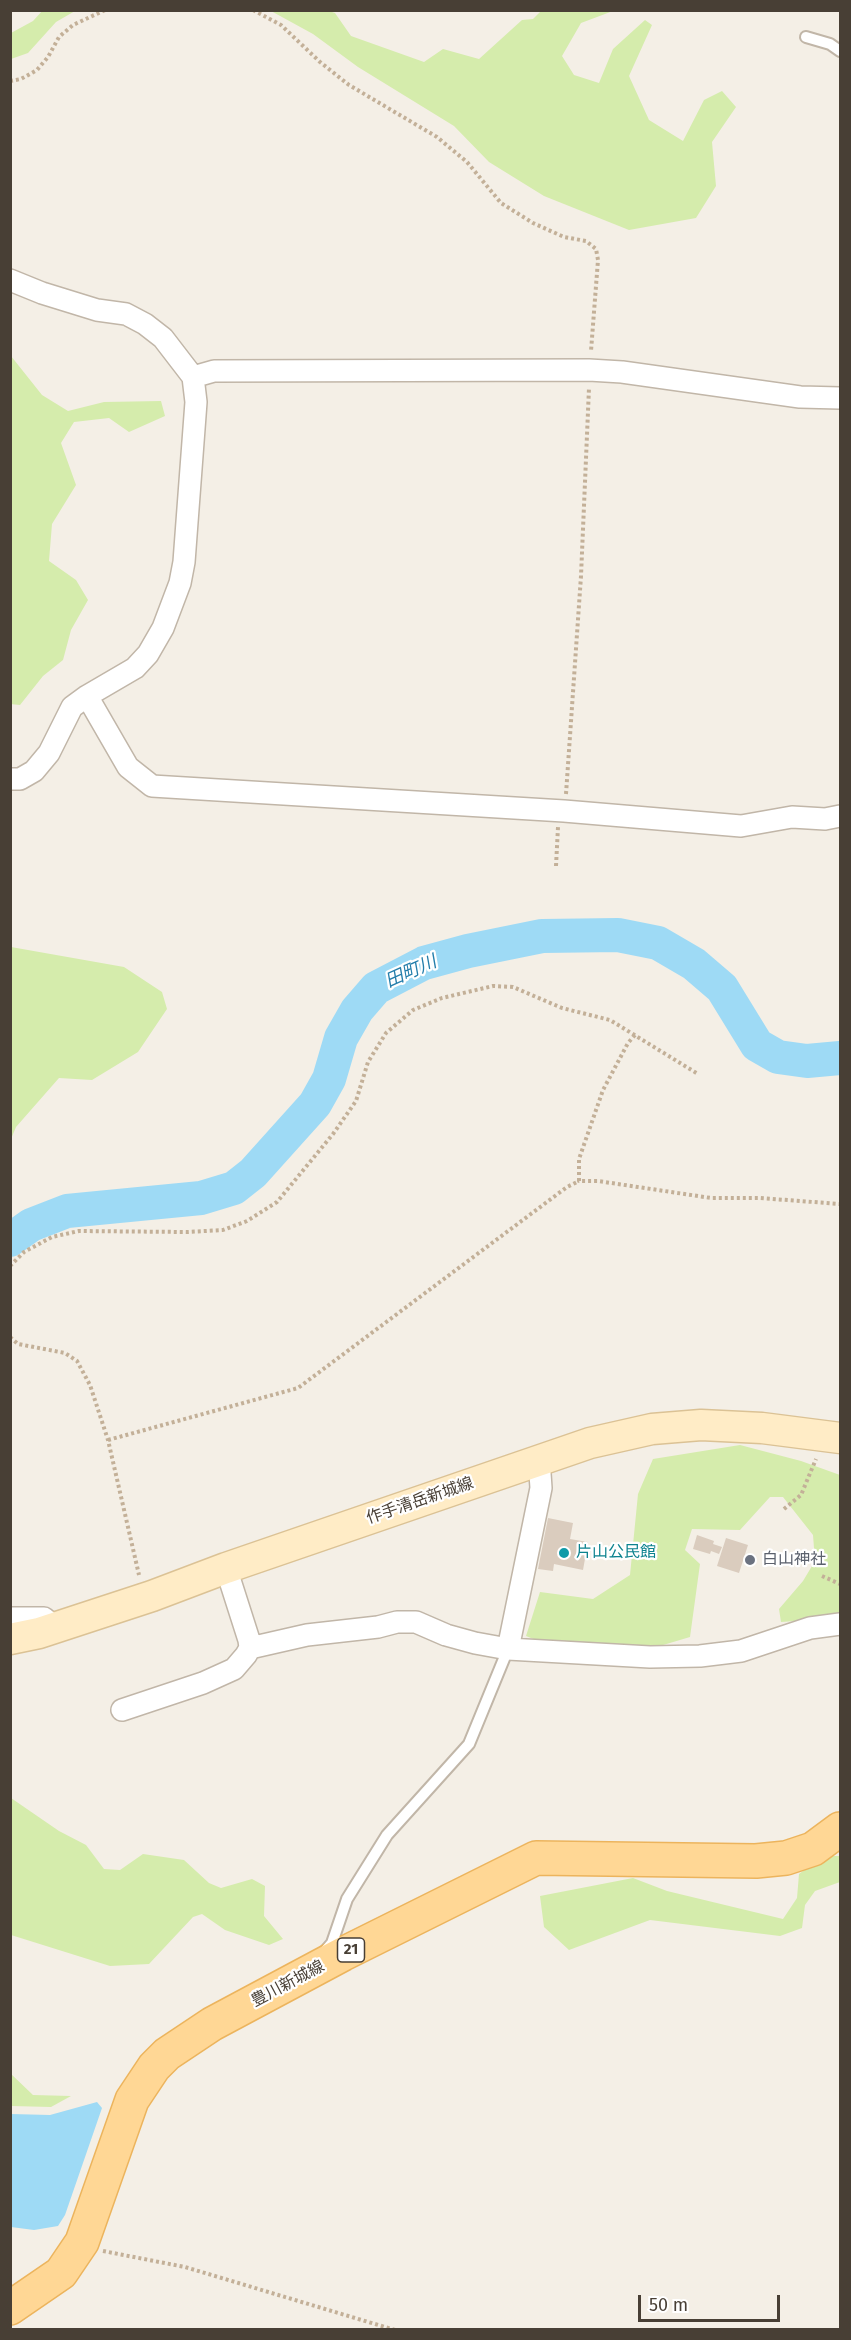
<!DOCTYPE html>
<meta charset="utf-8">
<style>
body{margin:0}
#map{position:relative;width:851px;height:2340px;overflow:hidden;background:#f4efe6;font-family:"Fira Sans",sans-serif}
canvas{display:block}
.frame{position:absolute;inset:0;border:12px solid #483f35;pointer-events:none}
.scale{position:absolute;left:638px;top:2295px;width:142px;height:27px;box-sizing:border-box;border:3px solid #483f35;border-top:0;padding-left:8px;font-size:18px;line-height:21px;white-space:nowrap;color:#483f35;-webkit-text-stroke:4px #fff;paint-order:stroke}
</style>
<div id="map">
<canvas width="851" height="2340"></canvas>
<div class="frame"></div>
<div class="scale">50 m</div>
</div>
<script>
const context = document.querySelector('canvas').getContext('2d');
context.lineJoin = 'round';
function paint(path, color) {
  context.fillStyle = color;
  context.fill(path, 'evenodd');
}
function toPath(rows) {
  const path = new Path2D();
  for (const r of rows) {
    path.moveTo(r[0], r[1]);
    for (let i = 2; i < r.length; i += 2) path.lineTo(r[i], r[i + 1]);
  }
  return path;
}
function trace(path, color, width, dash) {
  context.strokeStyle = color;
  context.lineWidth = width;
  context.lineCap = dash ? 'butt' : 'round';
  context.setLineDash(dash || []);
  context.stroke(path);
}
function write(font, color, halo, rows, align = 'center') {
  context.font = font + ' "Fira Sans","Noto Sans JP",sans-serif';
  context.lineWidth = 4.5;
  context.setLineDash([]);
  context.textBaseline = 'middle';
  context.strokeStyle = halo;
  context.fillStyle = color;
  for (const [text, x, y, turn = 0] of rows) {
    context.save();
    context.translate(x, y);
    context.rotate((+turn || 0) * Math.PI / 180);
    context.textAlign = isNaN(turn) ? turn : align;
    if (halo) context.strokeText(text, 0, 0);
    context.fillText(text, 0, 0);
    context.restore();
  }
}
paint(toPath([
 [43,10,75,11,56,22,28,53,11,59,11,33,33,21],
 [271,11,329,11,335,13,351,36,424,62,443,49,479,59,522,20,533,19,541,11,613,11,581,23,562,56,574,75,599,83,613,49,645,20,652,25,629,76,649,120,683,141,704,100,722,91,736,107,712,142,716,186,696,218,629,230,544,196,489,162,454,126,358,67,313,34],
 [11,356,42,395,68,411,104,402,161,401,165,416,129,432,109,418,74,422,61,443,76,485,52,524,49,561,76,580,88,600,71,630,63,660,43,676,20,705,10,704],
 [11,947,124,967,162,992,167,1009,138,1052,92,1080,59,1078,16,1127,11,1139],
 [740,1445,801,1461,840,1475,840,1618,781,1622,779,1609,803,1581,815,1561,813,1535,783,1497,770,1497,740,1530,692,1529,685,1550,700,1564,690,1637,653,1648,546,1644,526,1636,540,1592,593,1599,630,1575,638,1494,653,1459],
 [11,1798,59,1831,86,1845,104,1869,120,1870,143,1854,184,1860,209,1883,221,1888,252,1879,265,1886,264,1916,283,1939,269,1945,225,1930,202,1914,193,1917,149,1964,110,1966,11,1935],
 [823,1856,840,1856,840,1882,815,1891,805,1905,802,1928,780,1936,650,1920,569,1950,544,1927,540,1896,633,1878,667,1891,783,1919,797,1898,799,1874],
 [10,2073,33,2095,71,2096,51,2107,11,2106]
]), '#d5ecac');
paint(toPath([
 [97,2102,102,2108,65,2215,58,2226,34,2230,11,2227,11,2114,50,2115]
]), '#9edaf5');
trace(toPath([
 [10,1240,31,1225,67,1211,201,1198,234,1188,253,1173,315,1104,329,1079,341,1038,357,1010,376,988,424,963,468,951,542,936,618,935,658,943,694,964,722,988,757,1045,778,1057,807,1061,840,1058]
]), '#9edaf5', 34);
paint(toPath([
 [548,1518,573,1523,570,1539,588,1542,583,1570,554,1564,553,1571,538,1569],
 [697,1535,714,1541,713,1544,722,1547,719,1554,711,1551,710,1554,693,1549],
 [726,1538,748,1545,739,1573,717,1566]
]), '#daccbe');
const lane = toPath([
 [806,37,830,44,840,51],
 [325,1951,332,1943,347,1899,387,1835,469,1744,508,1649]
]);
const street = toPath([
 [10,280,42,293,97,310,126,314,145,324,163,338,193,377,196,402,184,562,180,583,163,628,148,654,135,668,87,696,128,767,152,786,564,811,741,826,792,817,825,819,840,816],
 [193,377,214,371,589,370,622,372,800,397,840,398],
 [10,779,20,779,34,771,49,753,72,707,87,696],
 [10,1618,44,1618,56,1628],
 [250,1648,307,1635,378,1627,397,1622,416,1622,446,1635,475,1643,508,1649,650,1657,700,1656,741,1651,810,1628,840,1624],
 [508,1649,541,1488,539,1459],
 [122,1710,203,1683,234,1669,246,1655,250,1648,249,1640,226,1568]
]);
const secondary = toPath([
 [10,1639,39,1633,152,1596,226,1568,590,1443,652,1429,701,1425,762,1428,840,1438]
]);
const primary = toPath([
 [10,2308,61,2273,82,2242,132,2100,154,2067,167,2054,212,2024,343,1954,536,1858,756,1861,786,1858,813,1849,840,1829]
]);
trace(lane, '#c1b6a8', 14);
trace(street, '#c1b6a8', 24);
trace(secondary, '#dbc295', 33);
trace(primary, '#ecb45d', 36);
trace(toPath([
 [253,10,281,25,320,62,349,85,437,137,467,162,501,203,533,223,564,237,586,241,596,249,598,260,591,351],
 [10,81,21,79,37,70,48,57,59,37,73,25,105,10],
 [566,794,581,576,589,388],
 [556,866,558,827],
 [635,1035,628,1043,603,1090,579,1159,579,1181,598,1181,711,1198,760,1198,840,1204],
 [10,1266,24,1252,52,1237,79,1231,187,1232,223,1230,247,1221,277,1202,333,1134,356,1101,368,1062,386,1033,413,1010,442,998,493,986,513,987,562,1008,610,1020,698,1074],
 [10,1337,18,1344,65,1353,77,1361,90,1385,108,1440,139,1575],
 [108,1440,298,1388,567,1187,579,1181],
 [784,1509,801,1495,816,1459],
 [822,1576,840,1584],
 [103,2251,185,2267,395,2330]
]), '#c3b098', 4, [3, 3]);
trace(lane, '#fff', 10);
trace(street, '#fff', 21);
trace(secondary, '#ffecc6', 30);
trace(primary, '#ffd795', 33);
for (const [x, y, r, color] of [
 [564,1553,6,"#0f9aa8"],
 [750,1560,6,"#6b7280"]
]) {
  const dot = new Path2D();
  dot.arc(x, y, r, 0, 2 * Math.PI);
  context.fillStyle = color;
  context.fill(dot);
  trace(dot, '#fff', 2);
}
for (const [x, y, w] of [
 [351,1950,27]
]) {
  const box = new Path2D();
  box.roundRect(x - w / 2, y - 12, w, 24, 4.5);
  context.fillStyle = '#fff';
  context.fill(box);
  trace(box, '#483f35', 1.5);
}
write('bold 15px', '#483f35', null, [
 ["21",351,1950]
]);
write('16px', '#483f35', '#fff', [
 ["作手清岳新城線",420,1501,-19],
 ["豊川新城線",288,1984,-28]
]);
write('16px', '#0d838f', '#fff', [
 ["片山公民館",576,1553]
], 'left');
write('16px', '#5b616d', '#fff', [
 ["白山神社",762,1560]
], 'left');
write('italic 18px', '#247eab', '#fff', [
 ["田町川",411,972,-24]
]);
</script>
